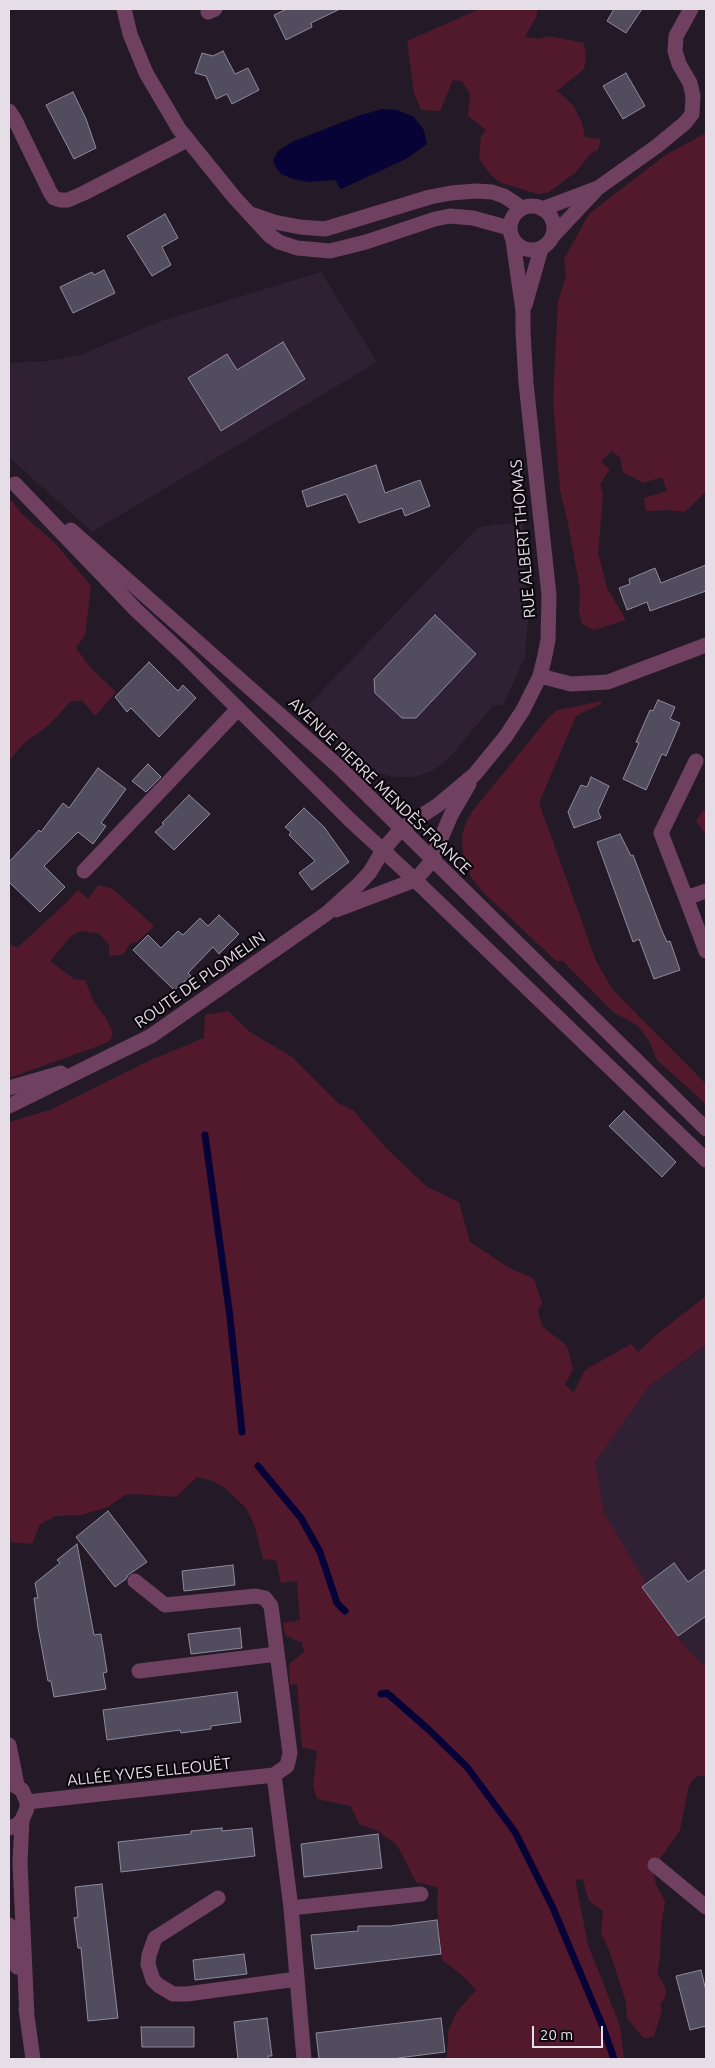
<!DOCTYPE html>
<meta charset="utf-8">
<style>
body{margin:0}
#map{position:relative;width:715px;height:2068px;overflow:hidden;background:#241a27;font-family:Ubuntu,sans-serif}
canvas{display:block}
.frame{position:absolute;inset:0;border:10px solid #e5dee7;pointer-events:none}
.scale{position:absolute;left:532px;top:2026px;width:71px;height:22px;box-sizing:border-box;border:2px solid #e5dee7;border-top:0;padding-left:6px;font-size:15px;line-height:18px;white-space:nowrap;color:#e5dee7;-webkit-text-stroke:4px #0b070c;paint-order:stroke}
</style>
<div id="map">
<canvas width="715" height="2068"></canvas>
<div class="frame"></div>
<div class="scale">20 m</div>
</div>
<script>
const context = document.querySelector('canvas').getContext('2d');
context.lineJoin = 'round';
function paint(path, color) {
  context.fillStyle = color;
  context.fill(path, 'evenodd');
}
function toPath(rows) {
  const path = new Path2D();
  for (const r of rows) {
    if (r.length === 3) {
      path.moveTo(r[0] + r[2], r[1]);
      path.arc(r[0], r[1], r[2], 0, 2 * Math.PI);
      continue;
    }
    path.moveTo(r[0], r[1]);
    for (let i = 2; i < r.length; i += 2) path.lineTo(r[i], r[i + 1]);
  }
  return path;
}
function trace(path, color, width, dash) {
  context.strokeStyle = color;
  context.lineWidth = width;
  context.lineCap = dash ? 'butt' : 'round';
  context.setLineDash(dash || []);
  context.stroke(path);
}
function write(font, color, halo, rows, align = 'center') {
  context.font = font + ' Ubuntu,sans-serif';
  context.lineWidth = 4.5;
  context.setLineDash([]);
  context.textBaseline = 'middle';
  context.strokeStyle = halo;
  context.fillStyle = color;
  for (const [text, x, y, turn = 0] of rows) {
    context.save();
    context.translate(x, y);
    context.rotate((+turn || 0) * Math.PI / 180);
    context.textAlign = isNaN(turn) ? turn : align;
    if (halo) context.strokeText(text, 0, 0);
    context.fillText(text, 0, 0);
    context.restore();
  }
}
paint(toPath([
 [321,272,377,362,92,532,9,457,9,363,48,361,80,355,164,320],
 [523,522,528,619,525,657,503,705,493,706,447,760,432,771,414,777,393,777,362,768,302,712,478,527],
 [706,1346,706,1666,690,1652,642,1588,604,1513,595,1462,650,1385]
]), '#2f2133');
paint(toPath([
 [480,9,537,9,537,15,525,37,539,39,549,36,584,43,586,58,584,69,557,91,573,105,582,123,585,137,601,139,598,150,589,155,576,172,549,192,538,194,499,182,491,175,479,159,481,136,486,130,468,116,470,94,462,81,453,80,440,111,421,110,414,93,407,41],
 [706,133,706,491,685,512,668,510,646,511,644,498,667,491,662,477,643,483,623,472,620,457,611,451,601,462,610,469,600,484,603,495,598,553,607,588,626,620,594,630,582,624,579,611,580,590,568,523,560,490,553,400,558,302,566,275,564,259,589,214,664,156],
 [9,498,23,515,56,544,91,586,85,635,76,648,89,666,116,692,95,716,82,700,70,702,49,725,23,744,9,761],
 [601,701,601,704,576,716,539,803,596,961,613,990,706,1084,706,1104,657,1060,649,1041,638,1026,613,1012,563,961,556,961,482,891,471,877,463,854,462,837,465,825,471,813,549,717,558,710],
 [706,810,706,835,696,821,702,812],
 [98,885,113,889,154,926,137,942,130,943,124,954,109,956,109,945,100,934,81,931,71,936,50,961,74,979,85,980,95,1004,106,1018,113,1034,109,1041,101,1045,9,1078,9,944,17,948,68,901,78,890,88,899],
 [228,1011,250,1032,292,1057,338,1103,354,1111,385,1147,427,1187,459,1202,470,1242,508,1267,534,1279,542,1303,538,1311,542,1326,567,1346,573,1369,565,1385,574,1392,585,1370,631,1344,638,1352,656,1335,706,1296,706,1345,650,1385,595,1462,604,1513,678,1637,690,1652,706,1666,706,1774,704,1776,697,1776,689,1785,680,1830,653,1869,656,1885,665,1901,661,1926,660,1957,657,1973,666,1989,665,1998,660,2004,662,2010,654,2036,644,2039,627,2018,626,2002,609,1950,601,1933,603,1911,589,1901,583,1880,575,1879,588,1945,620,2026,624,2059,442,2059,447,2057,448,2032,456,2013,476,1990,463,1976,442,1960,437,1906,438,1887,416,1882,397,1845,378,1831,359,1824,351,1806,317,1799,313,1785,317,1751,302,1747,297,1684,290,1685,289,1664,304,1652,302,1643,285,1635,283,1623,300,1620,297,1581,281,1583,276,1560,263,1559,254,1524,246,1508,225,1488,213,1481,197,1477,176,1497,136,1494,125,1495,108,1507,81,1515,56,1516,40,1524,32,1544,9,1542,9,1122,50,1110,153,1059,204,1038,205,1015]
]), '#52192d');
paint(toPath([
 [382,109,397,110,414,117,424,130,427,144,406,159,341,189,335,180,308,182,293,179,281,174,276,168,273,160,278,151,292,142,358,116]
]), '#080336');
trace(toPath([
 [205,1135,230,1317,242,1432],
 [258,1466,301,1518,320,1552,337,1603,345,1611],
 [381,1694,387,1693,428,1729,467,1767,515,1832,553,1908,603,2027,614,2059]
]), '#080336', 7);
const building = toPath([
 [287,9,340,9,311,23,312,27,286,40,274,15,287,9],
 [614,9,642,9,626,33,607,21,614,9],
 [223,51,235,74,248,68,259,90,232,104,227,94,216,99,206,76,195,73,202,53,213,56,223,51],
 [626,73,645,106,623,119,603,86,626,73],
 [73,92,86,119,96,148,74,159,46,105,73,92],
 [165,214,178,238,162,247,171,265,152,276,127,236,165,214],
 [104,270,115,293,73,313,60,287,92,272,94,275,104,270],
 [283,342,305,379,221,431,188,378,227,354,237,370,283,342],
 [376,465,385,493,420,480,430,506,405,516,402,508,359,523,346,494,307,507,302,491,376,465],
 [706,565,706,591,650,611,647,602,627,610,619,588,630,584,629,579,655,568,661,583,706,565],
 [435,615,476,654,416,718,402,718,375,693,374,679,435,615],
 [149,662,178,691,183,685,196,698,159,737,131,708,127,712,115,697,149,662],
 [658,700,675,707,670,719,680,723,666,756,662,754,646,790,623,779,639,743,636,742,650,710,653,711,658,700],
 [148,764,161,777,146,792,132,781,148,764],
 [98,768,126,789,101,823,106,826,93,844,78,832,44,866,65,887,40,912,9,882,9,862,39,830,41,832,63,803,69,808,98,768],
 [591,777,609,786,598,811,601,818,574,828,568,812,581,785,587,787,591,777],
 [189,795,210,814,174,850,155,832,164,824,162,823,189,795],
 [304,808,324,827,349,862,312,890,299,873,315,861,289,835,291,832,285,827,304,808],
 [620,834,631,856,633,855,662,931,667,942,670,941,680,970,654,979,639,939,633,942,597,842,620,834],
 [219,915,239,934,219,954,213,947,188,973,191,976,174,990,133,950,148,935,161,948,178,931,183,935,200,918,208,926,219,915],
 [624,1111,676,1162,662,1177,609,1126,624,1111],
 [108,1511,147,1562,128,1575,126,1579,115,1587,76,1537,108,1511],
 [77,1544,94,1635,101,1634,107,1672,103,1673,106,1689,54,1697,51,1681,48,1681,38,1628,34,1598,38,1598,35,1583,60,1563,57,1560,77,1544],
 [674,1563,688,1582,706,1569,706,1616,678,1636,642,1587,674,1563],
 [233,1565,235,1585,184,1591,182,1571,233,1565],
 [240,1628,242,1648,191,1654,188,1634,240,1628],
 [237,1692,241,1722,211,1726,211,1729,181,1733,180,1730,107,1740,103,1710,237,1692],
 [222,1828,222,1831,252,1828,255,1856,121,1872,118,1842,191,1834,191,1831,222,1828],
 [378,1834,382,1868,304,1877,301,1844,378,1834],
 [102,1884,118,2018,88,2021,81,1948,78,1948,74,1918,78,1917,75,1887,102,1884],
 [437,1920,441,1954,315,1969,311,1935,358,1931,358,1926,390,1926,437,1920],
 [244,1954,247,1974,195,1980,193,1960,244,1954],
 [701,1970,706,1991,706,2026,690,2030,676,1976,701,1970],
 [267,2018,272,2056,268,2056,268,2059,238,2059,234,2022,267,2018],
 [441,2018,445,2052,398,2058,398,2059,319,2059,316,2033,441,2018],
 [141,2027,194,2027,194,2047,142,2047,141,2027]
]);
paint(building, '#514d5e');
trace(building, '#8f8a9d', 1);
trace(toPath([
 [124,9,130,34,146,73,179,129,234,197,269,235,279,242,297,248,330,251,366,242,435,219,450,216,473,218,509,228],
 [208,12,215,9],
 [9,111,15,120,50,192,54,198,60,200,68,200,84,193,187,140],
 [532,228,22],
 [542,209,598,188,657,146,685,123,692,114,693,96,690,83,679,64,675,51,676,36,691,9],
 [251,214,274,222,300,227,325,229,430,197,451,193,476,191,492,192,504,196,522,208],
 [553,236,596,190],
 [525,305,541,249],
 [15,484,136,610,182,653,350,820,415,880,706,1160],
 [71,530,339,767,706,1129],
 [540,676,571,684,608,682,706,645],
 [696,761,661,833,686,898,706,891],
 [84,871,238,709],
 [686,898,706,951],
 [336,910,415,880,433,860,436,850,451,815,469,784],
 [9,1088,61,1073],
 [9,1106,151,1036,326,914,358,885,370,872,383,850,401,829,438,805,475,774,506,736,523,710,540,676,545,655,548,640,549,595,526,383,523,332,523,311,513,241],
 [135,1581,165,1605,256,1596,265,1598,271,1606,290,1753,287,1766,274,1775,291,1908,304,2059],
 [139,1671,277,1654],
 [9,1745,17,1785],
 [9,1782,22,1790,27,1802,27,1808,22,1820,17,1825,9,1828],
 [27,1802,274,1775],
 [22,1820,20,1862,27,2017],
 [655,1865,706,1907],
 [218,1898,155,1938,149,1955,148,1964,153,1980,158,1985,173,1994,187,1994,297,1979],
 [291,1908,421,1894],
 [9,1925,17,1967],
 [26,2009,33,2059]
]), '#704060', 15);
write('16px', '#e5dee7', '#0b070c', [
 ["RUE ALBERT THOMAS",523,539,-95],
 ["AVENUE PIERRE MENDÈS-FRANCE",380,786,44],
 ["ROUTE DE PLOMELIN",200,980,-35],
 ["ALLÉE YVES ELLEOUËT",149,1772,-6]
]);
</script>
